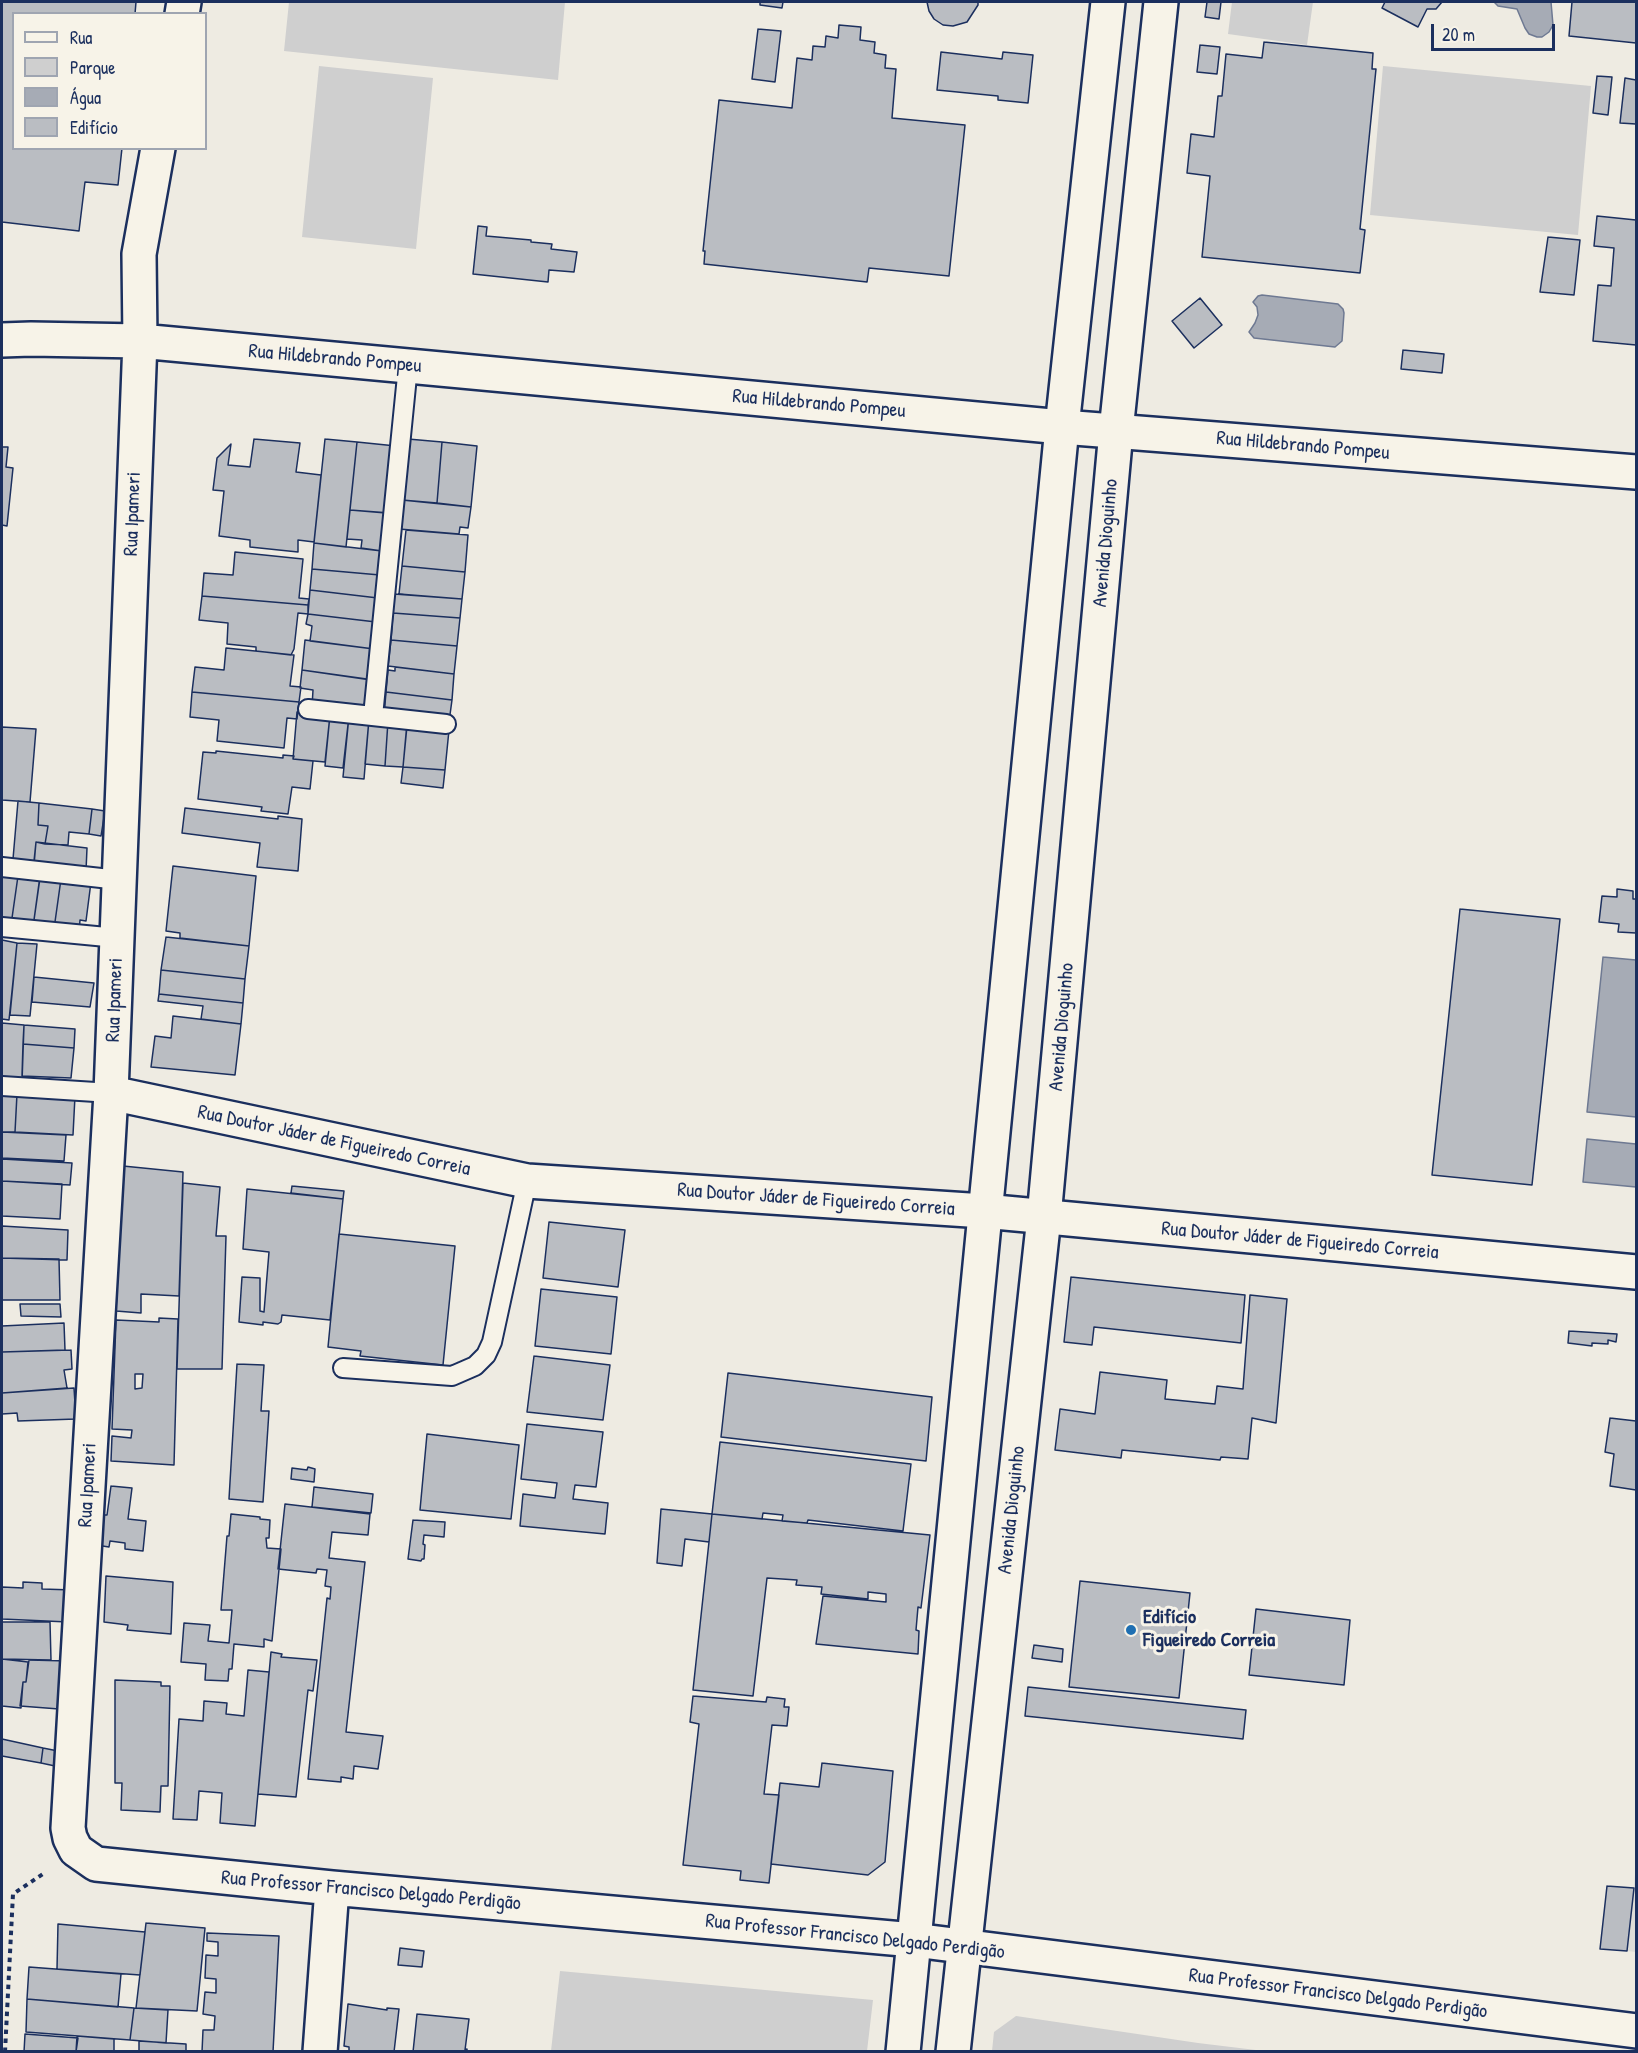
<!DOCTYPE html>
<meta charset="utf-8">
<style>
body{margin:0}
#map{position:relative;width:1638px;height:2053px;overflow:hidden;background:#eeebe2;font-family:"Patrick Hand",sans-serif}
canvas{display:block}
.frame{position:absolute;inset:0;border:3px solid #1b2f5e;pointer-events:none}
.legend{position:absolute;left:12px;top:12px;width:195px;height:138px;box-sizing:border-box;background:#f7f3e8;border:2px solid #9fa5b1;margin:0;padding:8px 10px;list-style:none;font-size:18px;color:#1b2f5e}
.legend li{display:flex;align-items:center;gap:12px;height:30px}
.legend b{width:30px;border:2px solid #9fa5b1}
.scale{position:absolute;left:1431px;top:24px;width:124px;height:27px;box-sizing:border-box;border:3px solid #1b2f5e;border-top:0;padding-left:8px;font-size:18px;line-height:21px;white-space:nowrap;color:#1b2f5e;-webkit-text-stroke:4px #f7f3e8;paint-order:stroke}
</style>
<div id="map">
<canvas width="1638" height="2053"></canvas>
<div class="frame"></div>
<ul class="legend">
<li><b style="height:8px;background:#f7f3e8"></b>Rua</li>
<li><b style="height:16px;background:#cfcfcf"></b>Parque</li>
<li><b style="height:16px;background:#a6abb5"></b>Água</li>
<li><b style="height:16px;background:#babdc2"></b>Edifício</li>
</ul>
<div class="scale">20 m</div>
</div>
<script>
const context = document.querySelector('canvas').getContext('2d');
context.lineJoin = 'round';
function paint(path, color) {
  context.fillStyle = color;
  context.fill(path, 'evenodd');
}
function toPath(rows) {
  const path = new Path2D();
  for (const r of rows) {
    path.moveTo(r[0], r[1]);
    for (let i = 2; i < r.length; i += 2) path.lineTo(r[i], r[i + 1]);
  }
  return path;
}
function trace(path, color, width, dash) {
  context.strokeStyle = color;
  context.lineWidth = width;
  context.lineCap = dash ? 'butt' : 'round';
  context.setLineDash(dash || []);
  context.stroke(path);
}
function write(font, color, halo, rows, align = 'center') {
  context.font = font + ' "Patrick Hand",sans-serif';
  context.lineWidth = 6;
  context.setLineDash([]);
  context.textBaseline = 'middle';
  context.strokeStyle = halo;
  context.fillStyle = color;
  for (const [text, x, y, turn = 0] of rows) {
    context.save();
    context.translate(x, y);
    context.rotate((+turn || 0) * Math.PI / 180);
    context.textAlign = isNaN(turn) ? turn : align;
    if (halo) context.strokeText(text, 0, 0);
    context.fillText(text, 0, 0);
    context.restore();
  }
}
paint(toPath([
 [1636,1865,1636,1952,1627,1951]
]), '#deddd8');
paint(toPath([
 [289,2,565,2,558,80,284,51],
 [1232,2,1313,2,1307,45,1228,34],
 [319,66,433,78,416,249,302,237],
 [1383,66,1591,86,1578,235,1370,215],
 [560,1971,873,2000,867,2051,551,2051],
 [1016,2016,1198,2043,1264,2051,992,2051,994,2032]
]), '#cfcfcf');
const water = toPath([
 [1494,2,1551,2,1553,25,1549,32,1542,37,1537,37,1529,34,1525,28,1517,9,1498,6,1494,2],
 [1262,295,1338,304,1343,309,1344,313,1342,341,1335,347,1254,338,1249,332,1255,323,1258,315,1257,307,1253,302,1258,296,1262,295],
 [1603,957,1636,960,1636,1117,1587,1112,1603,957],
 [1587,1139,1636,1144,1636,1187,1583,1182,1587,1139]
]);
paint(water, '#a6abb5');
trace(water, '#6e7992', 1.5);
const building = toPath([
 [2,2,136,2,135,14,14,14,14,148,122,148,118,185,85,182,79,231,2,222,2,2],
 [760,2,783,2,782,8,760,5,760,2],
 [927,2,978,2,978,5,967,22,953,26,943,25,934,19,929,11,927,2],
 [1207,2,1221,2,1219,19,1205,17,1207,2],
 [1385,2,1442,2,1436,9,1427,9,1418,27,1382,8,1385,2],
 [1572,2,1636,2,1636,43,1569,36,1572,2],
 [839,25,861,27,860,40,875,42,874,53,886,55,885,68,896,69,892,118,965,125,949,276,869,268,867,282,704,264,705,251,703,251,719,100,792,108,797,58,812,60,813,46,825,47,826,36,838,38,839,25],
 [758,29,781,31,775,82,752,79,758,29],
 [1264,42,1373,53,1372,69,1376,69,1360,229,1365,230,1360,273,1202,257,1210,176,1187,173,1191,134,1214,137,1218,96,1222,96,1226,54,1262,58,1264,42],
 [1200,45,1220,47,1217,74,1197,72,1200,45],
 [941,52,1002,59,1003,52,1033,55,1028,103,998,100,998,96,937,90,941,52],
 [1597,76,1612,77,1608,115,1593,113,1597,76],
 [1625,78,1636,80,1636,124,1620,123,1625,78],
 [1597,216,1636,220,1636,345,1593,341,1598,285,1611,286,1614,248,1594,246,1597,216],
 [478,226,487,227,486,236,531,240,531,242,552,244,551,249,577,252,574,272,549,270,548,282,473,274,478,226],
 [1548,237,1580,240,1574,295,1540,292,1548,237],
 [1200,298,1222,325,1194,348,1172,321,1200,298],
 [1403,350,1444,354,1442,373,1401,369,1403,350],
 [254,439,300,443,296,472,321,475,314,542,298,540,298,552,250,547,250,540,219,536,224,491,213,490,217,458,231,444,228,465,250,467,254,439],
 [325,439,357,442,346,547,314,543,325,439],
 [408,439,442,442,437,503,402,500,408,439],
 [357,442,396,446,390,513,350,510,357,442],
 [442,442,477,446,471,507,437,503,442,442],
 [2,447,8,447,6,467,13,468,7,526,2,525,2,447],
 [402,500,471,507,468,528,460,527,459,534,399,529,402,500],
 [350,510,386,513,382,551,361,548,362,540,347,539,350,510],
 [406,530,468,535,465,572,402,566,406,530],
 [314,543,382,551,380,575,312,569,314,543],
 [235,552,303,559,299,598,309,599,308,605,202,596,204,573,233,575,235,552],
 [402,566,465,572,462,599,399,594,402,566],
 [312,569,380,575,378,598,310,590,312,569],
 [310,590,378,598,376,622,308,614,310,590],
 [394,594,462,599,460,618,393,613,394,594],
 [202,596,308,605,308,614,298,613,294,649,291,655,256,651,256,647,227,644,228,623,199,620,202,596],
 [393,613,460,618,457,646,391,640,393,613],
 [308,614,376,622,374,649,310,641,312,626,306,624,308,614],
 [305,640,374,649,374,680,302,670,305,640],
 [391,640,457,646,454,674,388,666,391,640],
 [226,648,294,655,290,686,301,687,299,702,192,692,195,667,224,670,226,648],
 [395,667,454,674,452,700,386,692,388,670,395,671,395,667],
 [302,670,371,680,368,713,312,707,313,690,300,688,302,670],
 [192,692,299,702,297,719,287,718,284,748,217,741,219,720,190,717,192,692],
 [386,692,452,700,449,722,384,716,386,692],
 [297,712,330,715,325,762,293,759,297,712],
 [330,715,349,716,343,768,325,766,330,715],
 [349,716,369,719,364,779,343,777,349,716],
 [369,719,388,721,385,766,365,764,369,719],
 [388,721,407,723,403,767,385,766,388,721],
 [407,726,449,730,445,770,403,767,407,726],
 [2,727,36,729,30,802,2,800,2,727],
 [216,751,283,758,283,755,294,756,293,759,313,761,310,789,292,787,288,814,261,811,262,807,198,799,203,752,216,753,216,751],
 [403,767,445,770,443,788,401,783,403,767],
 [18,801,39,803,38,825,48,826,45,844,36,842,34,861,13,859,18,801],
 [39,803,92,809,89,834,69,832,68,845,45,844,48,826,38,825,39,803],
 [185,808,278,819,278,816,302,819,298,871,257,867,260,843,182,833,185,808],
 [92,809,105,811,101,836,89,834,92,809],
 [36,842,87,848,86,871,34,865,36,842],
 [173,866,256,876,249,946,180,938,180,933,166,931,173,866],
 [2,875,18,876,11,925,2,924,2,875],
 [18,876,40,878,33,927,11,925,18,876],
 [40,876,61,879,54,929,33,927,40,876],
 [61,879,91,882,86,921,80,920,79,932,54,929,61,879],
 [1617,889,1633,891,1633,899,1636,899,1636,933,1618,932,1619,924,1599,922,1602,896,1617,897,1617,889],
 [1460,909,1560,919,1532,1185,1432,1175,1460,909],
 [166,937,249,946,245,979,161,970,166,937],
 [2,940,17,943,9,1020,2,1019,2,940],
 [17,943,37,944,30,1016,10,1015,17,943],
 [161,970,245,979,243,1003,159,994,161,970],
 [34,977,94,983,90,1007,32,1002,34,977],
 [159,994,243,1003,241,1024,201,1019,203,1006,158,1001,159,994],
 [173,1016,241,1024,235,1075,151,1067,155,1036,171,1038,173,1016],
 [2,1023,24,1025,22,1082,2,1081,2,1023],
 [24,1025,75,1029,74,1048,23,1044,24,1025],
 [23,1044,74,1048,71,1078,22,1076,23,1044],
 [2,1093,17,1094,15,1132,2,1132,2,1093],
 [17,1094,75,1096,73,1135,15,1132,17,1094],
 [2,1132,66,1135,64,1161,2,1158,2,1132],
 [2,1159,72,1163,70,1185,2,1181,2,1159],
 [123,1166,183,1172,179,1296,141,1294,141,1313,116,1311,123,1166],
 [2,1181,62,1184,60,1219,2,1216,2,1181],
 [183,1183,220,1187,216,1236,226,1236,222,1369,177,1369,183,1183],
 [292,1186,344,1191,343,1199,291,1193,292,1186],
 [247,1189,343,1199,330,1320,282,1315,281,1322,278,1324,263,1322,263,1325,239,1322,242,1277,260,1278,260,1311,264,1312,269,1252,243,1249,247,1189],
 [549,1222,625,1230,618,1287,543,1278,549,1222],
 [2,1226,68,1230,67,1260,2,1258,2,1226],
 [339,1234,455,1246,443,1365,360,1356,361,1351,328,1347,339,1234],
 [2,1258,59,1259,60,1300,2,1300,2,1258],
 [1071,1277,1245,1295,1241,1343,1094,1327,1092,1345,1064,1342,1071,1277],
 [541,1289,617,1297,611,1354,535,1346,541,1289],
 [1250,1295,1287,1299,1276,1423,1252,1418,1248,1459,1221,1457,1220,1460,1122,1450,1121,1458,1055,1450,1060,1409,1095,1414,1100,1372,1167,1380,1165,1399,1215,1404,1217,1386,1243,1389,1250,1295],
 [20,1304,60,1304,61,1317,21,1316,20,1304],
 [159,1318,178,1319,174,1465,111,1461,112,1436,131,1438,132,1430,112,1429,116,1320,159,1322,159,1318],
 [135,1374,143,1374,142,1388,135,1389,135,1374],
 [64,1323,65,1350,2,1352,2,1326,64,1323],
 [1569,1331,1617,1334,1616,1342,1608,1340,1608,1344,1592,1343,1592,1346,1568,1343,1569,1331],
 [71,1350,72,1369,64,1370,67,1388,2,1393,2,1352,71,1350],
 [534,1356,610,1365,603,1420,527,1412,534,1356],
 [237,1364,264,1365,261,1411,269,1411,263,1502,229,1499,237,1364],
 [728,1373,932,1397,926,1461,721,1437,728,1373],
 [74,1388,76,1419,18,1421,17,1413,2,1414,2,1393,74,1388],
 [1610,1418,1636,1421,1636,1490,1610,1486,1614,1454,1605,1452,1610,1418],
 [527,1424,603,1432,596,1487,575,1485,573,1499,608,1503,605,1534,520,1526,523,1494,555,1498,557,1483,521,1479,527,1424],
 [427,1434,519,1445,511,1519,420,1510,427,1434],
 [720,1442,911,1464,903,1531,808,1520,807,1523,782,1521,783,1515,763,1513,762,1519,712,1514,720,1442],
 [308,1467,315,1469,314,1482,291,1479,292,1468,307,1470,308,1467],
 [111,1486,132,1488,128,1519,146,1521,143,1551,125,1549,125,1543,110,1541,109,1547,96,1545,99,1515,107,1515,111,1486],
 [314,1487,373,1494,371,1513,312,1507,314,1487],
 [285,1504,370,1514,368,1535,332,1532,329,1558,365,1562,346,1732,383,1736,378,1769,354,1766,353,1779,341,1777,341,1782,308,1779,327,1598,330,1599,331,1587,325,1586,327,1570,317,1569,316,1573,278,1569,285,1504],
 [661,1509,712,1514,709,1542,685,1539,682,1566,657,1563,661,1509],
 [231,1514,260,1517,260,1519,270,1520,269,1538,266,1538,267,1548,281,1549,272,1641,264,1639,264,1647,234,1644,232,1669,229,1669,228,1681,205,1680,206,1664,181,1662,184,1623,210,1625,208,1641,229,1643,232,1610,221,1610,227,1536,229,1536,231,1514],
 [712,1514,930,1535,921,1608,918,1607,916,1630,919,1631,918,1654,816,1644,823,1596,886,1602,886,1594,868,1592,868,1599,821,1594,822,1587,796,1585,797,1580,767,1578,753,1696,693,1690,712,1514],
 [413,1520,445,1522,444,1537,424,1535,423,1544,425,1545,424,1559,422,1559,421,1561,408,1559,413,1520],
 [106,1576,173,1582,171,1634,127,1630,128,1625,104,1622,106,1576],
 [1080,1581,1190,1593,1179,1698,1069,1687,1080,1581],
 [23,1582,42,1583,42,1589,73,1590,68,1622,2,1619,2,1587,23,1588,23,1582],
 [1256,1609,1350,1620,1344,1685,1249,1675,1256,1609],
 [2,1622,50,1622,51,1660,2,1659,2,1622],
 [1034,1645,1063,1649,1062,1662,1032,1658,1034,1645],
 [271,1652,282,1654,281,1657,317,1660,313,1691,308,1690,296,1797,258,1794,271,1652],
 [2,1659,28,1662,26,1682,23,1682,21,1708,2,1706,2,1659],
 [29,1660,68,1661,59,1709,20,1706,23,1682,26,1682,29,1660],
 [248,1670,269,1672,255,1826,220,1823,222,1793,199,1791,197,1820,173,1819,179,1719,203,1721,204,1701,227,1703,226,1714,244,1716,248,1670],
 [115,1680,161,1682,161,1686,170,1686,168,1786,161,1786,160,1812,121,1810,122,1783,115,1783,115,1680],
 [1028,1687,1246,1710,1243,1739,1025,1716,1028,1687],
 [693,1696,766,1702,767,1697,785,1699,784,1707,789,1707,787,1726,772,1725,764,1794,779,1795,769,1883,740,1880,741,1871,683,1865,699,1724,690,1722,693,1696],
 [2,1739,43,1748,41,1763,2,1756,2,1739],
 [43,1748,58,1751,55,1766,41,1763,43,1748],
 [822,1763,893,1771,885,1862,868,1875,771,1864,780,1783,819,1787,822,1763],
 [1607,1886,1634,1888,1627,1951,1600,1949,1607,1886],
 [146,1923,205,1928,197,2011,136,2008,146,1923],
 [58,1924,145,1932,140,1975,57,1969,58,1924],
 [207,1933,279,1936,273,2052,202,2052,203,2030,214,2030,215,2016,203,2014,205,1992,216,1993,216,1979,205,1978,206,1955,218,1956,218,1942,207,1941,207,1933],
 [400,1948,424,1951,422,1967,398,1965,400,1948],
 [29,1967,121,1974,118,2007,27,1999,29,1967],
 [27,1999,134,2008,130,2040,26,2032,27,1999],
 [348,2004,387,2010,387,2008,399,2009,394,2052,349,2052,349,2047,344,2046,348,2004],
 [134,2008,168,2010,166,2043,130,2040,134,2008],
 [417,2014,469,2019,465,2050,467,2049,467,2052,413,2052,417,2014],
 [25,2034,78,2038,76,2052,24,2052,25,2034],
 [77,2036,114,2039,114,2052,76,2052,77,2036],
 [139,2041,186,2044,186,2052,139,2052,139,2041]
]);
paint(building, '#babdc2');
trace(building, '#1b2f5e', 1.5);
const service = toPath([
 [308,709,446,724],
 [373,716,408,366],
 [2,867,119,880],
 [2,927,117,938],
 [2,1086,111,1093],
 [343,1368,452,1376,475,1366,486,1355,492,1342,527,1181]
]);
const minor = toPath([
 [182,14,184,2],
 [158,148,139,254,140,341,111,1093,68,1828,70,1838,76,1850,96,1864,332,1888,914,1940,1636,2031],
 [2,340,31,339,140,341,1062,427,1636,472],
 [111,1093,527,1181,984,1211,1636,1272],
 [320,2052,332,1888]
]);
const primary = toPath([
 [903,2052,1062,427,1108,2],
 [953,2052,1044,1217,1116,431,1161,2]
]);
trace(service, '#1b2f5e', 22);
trace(minor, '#1b2f5e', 38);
trace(primary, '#1b2f5e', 38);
trace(toPath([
 [5,2052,13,1894,46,1872]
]), '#1b2f5e', 4, [4.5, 4.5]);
trace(service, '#f7f3e8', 18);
trace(minor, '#f7f3e8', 33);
trace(primary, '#f7f3e8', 33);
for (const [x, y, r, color] of [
 [1131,1630,6,"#1f6fb2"]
]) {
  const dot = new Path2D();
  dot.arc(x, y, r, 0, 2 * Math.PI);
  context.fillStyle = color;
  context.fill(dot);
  trace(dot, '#f7f3e8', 2);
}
write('20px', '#1b2f5e', '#f7f3e8', [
 ["Rua Hildebrando Pompeu",335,359,5],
 ["Rua Hildebrando Pompeu",819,404,5],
 ["Rua Hildebrando Pompeu",1303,446,5],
 ["Rua Ipameri",133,514,-88],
 ["Avenida Dioguinho",1106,543,-85],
 ["Rua Ipameri",115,1000,-88],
 ["Avenida Dioguinho",1062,1027,-85],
 ["Rua Doutor Jáder de Figueiredo Correia",334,1141,12],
 ["Rua Doutor Jáder de Figueiredo Correia",816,1200,4],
 ["Rua Doutor Jáder de Figueiredo Correia",1300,1241,5],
 ["Rua Ipameri",88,1485,-87],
 ["Avenida Dioguinho",1012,1510,-84],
 ["Rua Professor Francisco Delgado Perdigão",371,1891,5],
 ["Rua Professor Francisco Delgado Perdigão",855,1937,6],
 ["Rua Professor Francisco Delgado Perdigão",1338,1994,7]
]);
write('bold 20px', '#1b2f5e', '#f7f3e8', [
 ["Edifício",1143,1618],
 ["Figueiredo Correia",1143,1641]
], 'left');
</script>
